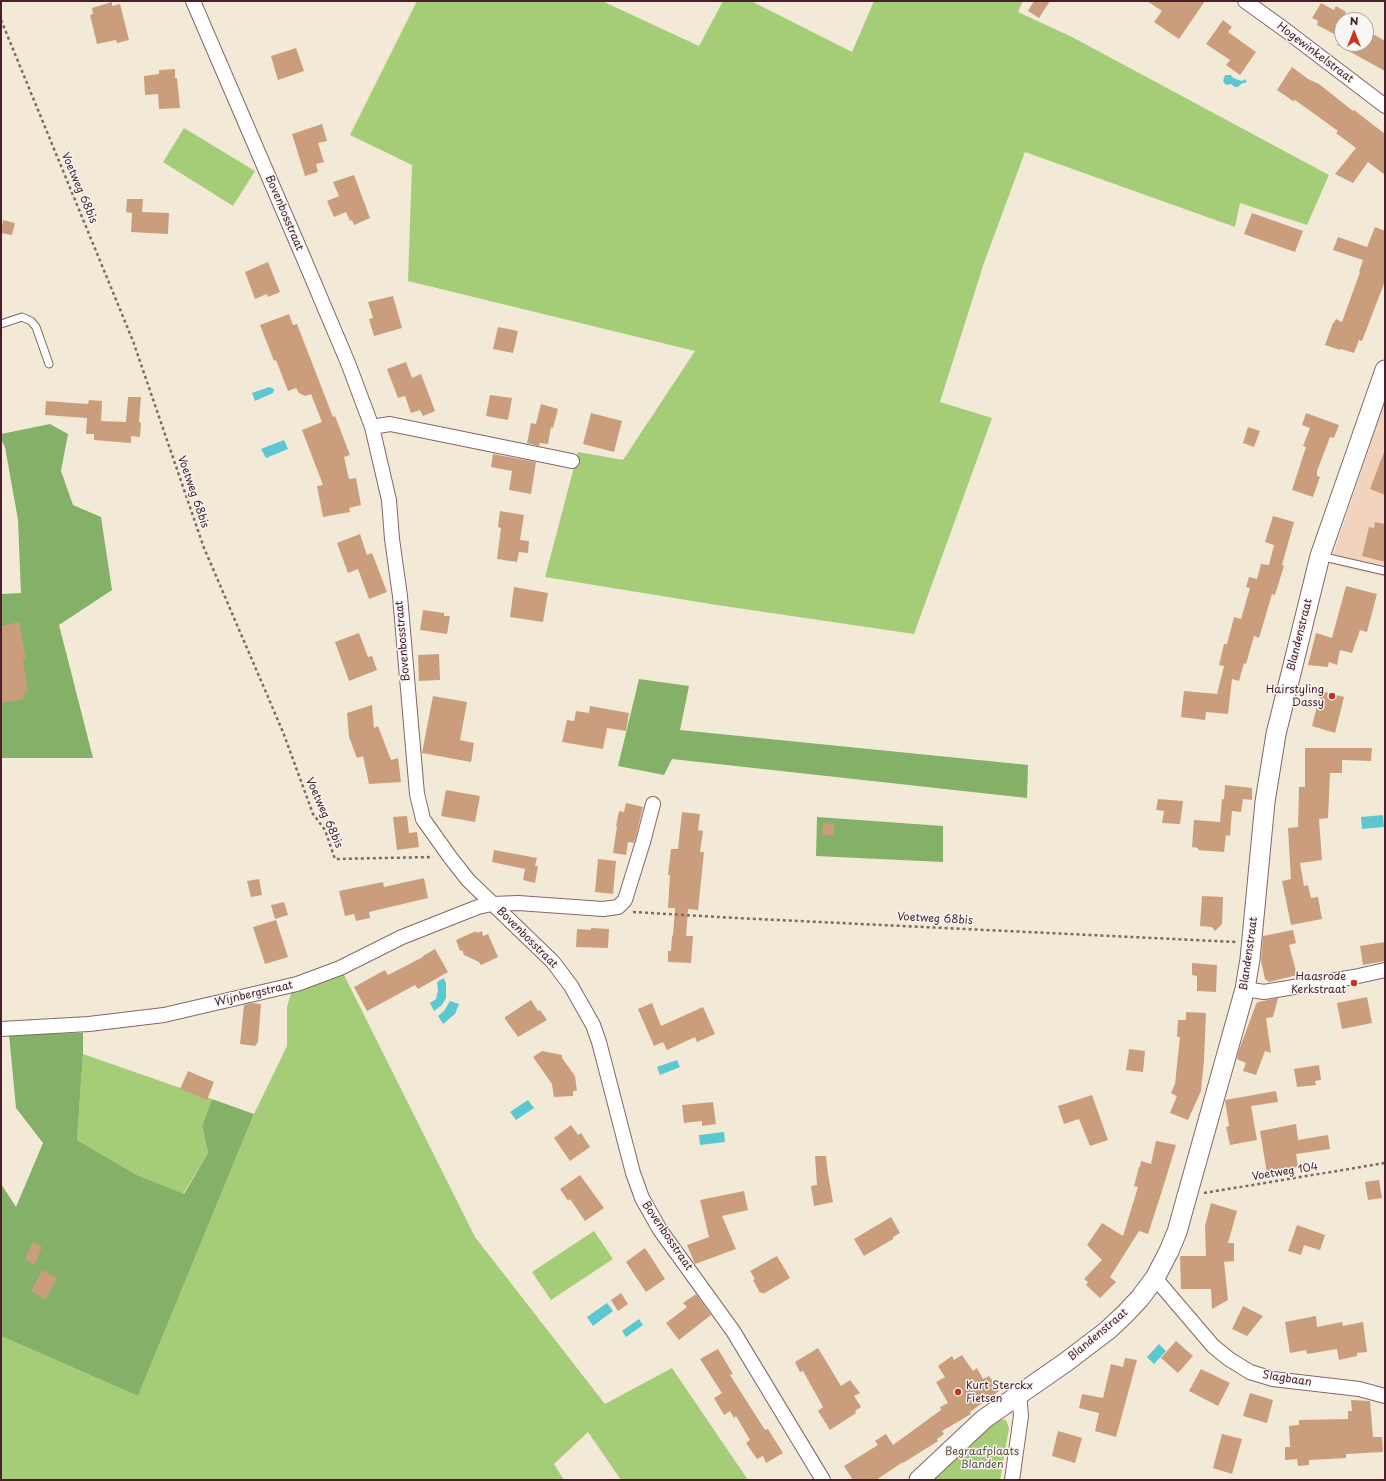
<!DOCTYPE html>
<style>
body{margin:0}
#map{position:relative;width:1386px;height:1481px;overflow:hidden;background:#f2ead7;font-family:"Playpen Sans",sans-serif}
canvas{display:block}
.frame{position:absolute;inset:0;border:2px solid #4a1f2b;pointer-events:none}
.north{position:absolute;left:1334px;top:12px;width:40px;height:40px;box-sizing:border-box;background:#f6f6f2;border:1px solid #b1a0a2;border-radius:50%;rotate:0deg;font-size:11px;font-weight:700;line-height:16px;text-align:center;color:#4a1f2b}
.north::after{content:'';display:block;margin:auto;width:14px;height:18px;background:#c8321e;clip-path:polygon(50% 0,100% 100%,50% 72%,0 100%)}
</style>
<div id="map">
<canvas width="1386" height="1481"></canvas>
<div class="frame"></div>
<div class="north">N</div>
</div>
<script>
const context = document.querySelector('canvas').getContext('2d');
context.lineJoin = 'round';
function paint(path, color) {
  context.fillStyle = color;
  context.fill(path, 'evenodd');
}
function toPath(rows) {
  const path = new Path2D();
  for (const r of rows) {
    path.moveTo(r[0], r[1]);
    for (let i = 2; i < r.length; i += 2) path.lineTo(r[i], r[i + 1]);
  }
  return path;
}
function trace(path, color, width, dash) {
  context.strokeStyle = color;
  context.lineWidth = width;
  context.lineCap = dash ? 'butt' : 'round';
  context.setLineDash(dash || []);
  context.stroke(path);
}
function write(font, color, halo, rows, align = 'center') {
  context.font = font + ' "Playpen Sans",sans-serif';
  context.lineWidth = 3;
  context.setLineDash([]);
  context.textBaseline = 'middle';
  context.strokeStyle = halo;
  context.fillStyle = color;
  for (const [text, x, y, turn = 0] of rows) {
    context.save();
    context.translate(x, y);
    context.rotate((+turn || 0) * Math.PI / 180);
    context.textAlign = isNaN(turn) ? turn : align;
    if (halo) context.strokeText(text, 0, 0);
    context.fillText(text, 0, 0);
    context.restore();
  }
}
paint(toPath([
 [1385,401,1385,577,1330,564]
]), '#f2d4be');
paint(toPath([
 [417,1,602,1,699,46,723,1,751,1,852,52,874,1,1023,1,1018,12,1072,37,1329,175,1307,225,1240,203,1235,227,1025,152,984,263,940,402,992,418,914,634,717,605,545,577,578,452,623,460,695,351,408,281,412,165,350,135],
 [184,128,255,171,233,206,163,162],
 [343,973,475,1237,605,1404,672,1368,748,1480,621,1480,588,1432,554,1464,564,1480,1,1480,1,1340,3,1337,138,1396,254,1114,287,1046,287,1007,291,993],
 [83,1054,212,1099,202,1126,208,1153,183,1194,137,1175,77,1140],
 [594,1231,613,1259,551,1300,532,1272],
 [1000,1419,1006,1420,1009,1428,1000,1480,931,1480,986,1429]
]), '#a5cd78');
paint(toPath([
 [50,424,68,434,61,471,73,505,101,517,112,590,59,625,93,758,1,758,1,594,21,593,18,520,5,447,1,439,1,434],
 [639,679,689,686,680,730,1028,765,1027,798,672,759,664,775,618,766],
 [817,817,943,826,943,862,816,856],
 [83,1033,83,1054,77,1140,137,1175,184,1194,208,1153,202,1126,212,1099,254,1114,138,1396,3,1337,1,1340,1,1184,16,1207,43,1143,16,1108,9,1034]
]), '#84b068');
paint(toPath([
 [1225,75,1231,75,1233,78,1242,81,1245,79,1247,82,1241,84,1238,87,1235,87,1231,84,1226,85,1223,81],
 [269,387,274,389,273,393,255,401,252,393],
 [284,440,288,449,266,458,261,449],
 [1383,815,1384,827,1362,829,1361,817],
 [444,978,446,984,446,998,442,1005,434,1011,430,1003,436,999,438,990,437,982],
 [450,1001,459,1004,455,1014,443,1024,438,1016,444,1011],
 [677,1060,680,1067,660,1075,657,1067],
 [528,1100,534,1108,516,1120,510,1112],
 [724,1132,725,1142,700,1145,699,1135],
 [607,1303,613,1311,593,1326,587,1317],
 [639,1319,643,1325,626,1337,622,1331],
 [1159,1344,1166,1351,1154,1364,1147,1357]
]), '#5bc8d1');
paint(toPath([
 [1034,1,1050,1,1039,18,1028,11],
 [1147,1,1205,1,1179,39,1154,22,1162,11],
 [112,2,112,6,120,4,129,40,117,43,116,40,97,44,90,15,93,14,92,8],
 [1321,3,1334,10,1336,6,1346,12,1334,34,1317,25,1318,21,1312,18],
 [1223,20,1232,27,1228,32,1256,52,1240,75,1226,65,1230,60,1206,44],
 [1366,30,1385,41,1385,71,1336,44,1366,44],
 [296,48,304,71,278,80,271,56],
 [1292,67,1308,79,1319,84,1353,111,1354,110,1385,134,1385,175,1368,162,1353,183,1335,174,1356,148,1336,133,1338,131,1295,100,1293,101,1277,90],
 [175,69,175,78,177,78,180,108,159,109,158,94,145,95,144,76,159,74,159,70],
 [322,124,327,141,318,143,324,162,316,164,318,172,305,176,292,134],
 [354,175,370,218,354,225,352,220,350,221,346,212,334,217,327,201,339,196,333,182],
 [127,199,143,199,142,212,169,213,168,234,131,232,132,213,126,212],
 [1252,213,1303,231,1295,252,1244,234],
 [3,220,15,223,12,235,1,233],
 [1375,227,1385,231,1385,281,1362,341,1359,340,1354,353,1341,349,1340,350,1325,345,1333,323,1334,323,1336,319,1342,322,1360,272,1359,272,1363,260,1333,250,1338,237,1367,247],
 [268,262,280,292,268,297,267,294,255,299,245,272],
 [393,296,402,328,374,336,369,319,373,318,368,302],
 [289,314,293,325,297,324,333,417,335,416,350,455,344,457,349,479,356,478,361,505,349,508,350,512,323,517,317,486,323,485,302,430,322,422,311,394,305,396,299,393,296,388,288,391,276,360,274,361,260,325],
 [498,327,518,331,513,353,493,349],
 [406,362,412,378,421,374,435,411,423,416,420,410,411,413,405,396,398,398,387,369],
 [490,395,512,398,508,420,486,416],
 [128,397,141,397,139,422,141,423,140,437,131,436,131,443,94,440,94,434,86,434,87,418,45,415,46,401,88,404,89,400,102,401,101,421,126,422],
 [541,404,558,409,553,428,551,427,548,444,540,443,539,446,527,443,531,423,536,424],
 [591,413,622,421,614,452,583,444],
 [1306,413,1339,425,1334,438,1330,437,1317,471,1317,476,1320,477,1313,497,1292,490,1306,447,1303,446,1310,428,1302,425],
 [1248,427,1260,431,1254,447,1243,443],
 [1384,452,1385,453,1385,495,1370,489],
 [493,454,536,462,531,494,509,490,512,471,491,467],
 [500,511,524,515,520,540,529,541,528,553,519,552,517,562,497,559,501,528,498,527],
 [1273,516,1294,522,1282,565,1284,566,1275,595,1272,594,1259,638,1254,636,1246,664,1244,663,1239,681,1232,679,1228,714,1206,712,1205,720,1181,717,1184,691,1217,694,1224,666,1219,665,1224,644,1227,644,1234,617,1241,619,1250,588,1246,587,1249,577,1257,579,1261,564,1269,565,1274,545,1265,542],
 [1375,522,1385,524,1385,562,1362,556,1369,527,1374,528],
 [360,534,367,555,372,553,387,592,369,599,358,569,348,573,337,543],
 [1346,586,1377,594,1367,632,1360,630,1352,653,1340,650,1337,665,1329,662,1328,667,1308,665,1316,633,1332,638],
 [514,587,548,593,543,622,510,617],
 [423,610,444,613,444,616,450,616,447,634,420,630],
 [19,622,26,660,23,660,28,692,23,693,24,699,1,703,1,626],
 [359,633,368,657,372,656,377,670,349,681,335,642],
 [439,654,440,680,419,681,418,655],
 [1321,691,1344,697,1335,733,1312,726],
 [433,696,467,702,460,740,474,743,471,762,422,753],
 [372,705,374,728,378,726,391,760,398,758,401,782,369,784,363,756,357,758,349,737,347,713],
 [590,706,629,713,626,731,607,728,603,749,562,742,567,720,574,721,576,711,589,713],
 [1305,748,1372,748,1371,761,1342,760,1342,773,1330,773,1328,818,1319,819,1322,860,1300,863,1304,886,1308,885,1311,898,1318,897,1322,919,1291,925,1282,881,1291,879,1288,828,1298,827,1299,787,1305,787],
 [1225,785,1252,788,1252,800,1243,799,1241,812,1232,811,1230,836,1226,835,1224,852,1198,850,1198,848,1192,847,1194,820,1220,822,1222,799,1224,799],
 [446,790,480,796,475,822,441,816],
 [1158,799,1183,801,1180,824,1162,823,1164,811,1156,810],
 [626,803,643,807,635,840,634,843,628,842,626,855,613,853,617,826,616,826,619,811,624,812],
 [682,812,700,814,698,830,703,831,700,852,704,852,698,910,688,909,686,936,693,936,691,963,668,962,668,951,671,951,672,935,673,936,675,908,668,908,670,875,668,875,671,849,678,849],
 [407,816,409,833,417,832,419,847,397,850,393,817],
 [823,823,834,824,834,836,822,835],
 [494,850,537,858,535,866,538,866,535,883,523,880,525,869,492,862],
 [598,859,616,861,613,894,595,892],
 [424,878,428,898,369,912,370,918,356,921,354,914,345,916,339,891,383,882,384,887],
 [259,879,262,895,251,897,247,881],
 [1202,896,1223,897,1222,924,1215,931,1212,927,1200,926],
 [284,902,288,915,275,919,271,905],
 [276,920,288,957,265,964,253,927],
 [591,928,609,929,608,948,576,947,577,929,591,930],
 [1293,930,1296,943,1289,945,1297,975,1269,982,1265,979,1261,961,1263,936],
 [476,931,477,933,482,931,483,936,488,934,498,957,481,965,479,962,464,955,462,950,460,951,456,940],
 [1385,942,1385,961,1363,965,1360,946],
 [435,949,448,972,418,989,415,985,367,1011,354,987,385,970,388,975,423,957,423,956],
 [1192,963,1217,965,1216,992,1197,991,1197,976,1192,975],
 [1367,997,1372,1023,1342,1029,1337,1003],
 [1278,998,1273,1017,1266,1018,1271,1053,1265,1051,1256,1075,1243,1071,1246,1063,1237,1059,1238,1053,1256,1004,1258,1002],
 [531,1000,538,1011,540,1010,547,1020,518,1037,505,1019,505,1017],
 [252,1003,261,1004,258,1042,255,1046,240,1044,244,1005],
 [652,1003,661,1026,703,1007,715,1034,697,1042,695,1037,667,1050,663,1042,654,1046,638,1009],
 [1186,1012,1206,1013,1204,1060,1201,1091,1188,1120,1170,1113,1177,1096,1171,1093,1175,1084,1180,1037,1177,1037,1178,1020,1186,1020],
 [1129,1049,1145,1051,1143,1072,1126,1070],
 [542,1051,562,1055,562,1058,575,1076,577,1091,573,1091,573,1096,554,1097,552,1084,533,1057],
 [1319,1065,1321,1080,1315,1081,1316,1085,1297,1087,1294,1069],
 [188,1071,214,1082,207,1100,180,1089],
 [1276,1091,1278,1102,1251,1106,1257,1140,1230,1145,1226,1127,1229,1126,1225,1100],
 [1092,1095,1108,1140,1090,1146,1079,1119,1064,1124,1058,1106],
 [713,1102,716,1124,702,1126,702,1121,684,1123,682,1105],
 [1296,1124,1298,1140,1328,1135,1330,1149,1296,1154,1298,1167,1267,1173,1260,1131],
 [571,1125,578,1135,581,1133,590,1147,570,1161,554,1138],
 [1156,1141,1176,1145,1161,1194,1148,1234,1139,1231,1110,1277,1116,1282,1100,1298,1086,1285,1088,1282,1084,1279,1102,1260,1087,1245,1102,1223,1123,1236,1138,1187,1134,1186,1139,1167,1140,1167,1141,1161,1151,1164],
 [815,1156,826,1156,828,1174,833,1202,814,1206,811,1186,817,1185],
 [580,1175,604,1208,585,1221,570,1199,568,1201,560,1189],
 [1379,1180,1382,1198,1368,1200,1365,1182],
 [744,1191,748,1210,722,1216,736,1249,695,1264,687,1245,709,1237,700,1200],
 [1211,1203,1237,1211,1228,1243,1234,1243,1234,1261,1224,1262,1228,1300,1212,1309,1211,1289,1181,1289,1180,1256,1206,1256,1205,1226],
 [891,1217,900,1233,893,1237,893,1239,864,1256,854,1239],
 [1297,1225,1325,1235,1320,1250,1304,1245,1301,1255,1288,1251],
 [32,1242,42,1247,35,1264,25,1260],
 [645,1248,665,1279,646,1292,626,1262],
 [777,1256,790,1278,763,1294,762,1292,760,1293,753,1280,755,1279,750,1271],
 [42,1270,57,1278,46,1299,31,1291],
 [621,1293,628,1304,618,1311,611,1300],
 [696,1294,711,1315,679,1340,666,1323,687,1307,683,1303],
 [1243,1306,1263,1316,1247,1336,1232,1329],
 [1316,1316,1317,1327,1342,1322,1343,1326,1363,1322,1367,1352,1357,1353,1357,1356,1339,1360,1337,1349,1307,1354,1306,1350,1290,1353,1285,1322],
 [1176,1341,1193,1356,1178,1373,1161,1358],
 [818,1348,841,1386,850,1380,860,1393,854,1396,861,1407,855,1411,856,1413,830,1430,818,1411,823,1407,803,1371,800,1372,795,1362],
 [718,1349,733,1374,730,1375,765,1430,768,1429,783,1453,766,1463,763,1456,757,1459,746,1443,750,1440,736,1416,734,1418,730,1411,724,1415,714,1398,722,1393,700,1359],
 [962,1355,973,1371,977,1368,983,1379,989,1376,999,1391,970,1412,971,1414,942,1431,944,1434,937,1439,938,1441,903,1463,903,1462,876,1480,853,1480,844,1466,878,1445,875,1441,886,1434,893,1445,941,1410,940,1407,948,1403,936,1382,945,1377,938,1366,952,1356,954,1360],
 [1125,1358,1137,1360,1116,1437,1095,1431,1099,1413,1079,1408,1082,1394,1103,1398,1111,1364,1123,1367],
 [1201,1369,1230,1383,1218,1406,1189,1391],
 [1250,1393,1273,1400,1267,1423,1243,1416],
 [1351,1400,1370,1401,1373,1437,1382,1437,1383,1452,1346,1454,1346,1458,1309,1460,1309,1465,1298,1466,1297,1459,1285,1460,1285,1447,1290,1447,1289,1426,1299,1425,1299,1420,1348,1419,1348,1411,1352,1411],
 [1058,1431,1082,1438,1075,1463,1052,1456],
 [1222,1434,1242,1439,1232,1474,1213,1468]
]), '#ca9e7d');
const lane = toPath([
 [1,324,22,317,31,321,36,327,49,364],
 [1320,556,1385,571]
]);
const street = toPath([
 [193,1,304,259,348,363,372,427,389,500,392,539,400,596,417,794,423,819,450,857,468,880,553,962,571,986,593,1025,599,1042,633,1173,642,1198,660,1230,733,1331,823,1480],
 [1245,1,1284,29,1385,106],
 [372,427,390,424,572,461],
 [1245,989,1264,992,1354,977,1385,970],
 [1,1029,89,1024,164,1015,297,984,340,968,402,937,478,907,492,904,518,903,603,909,618,907,625,900,643,842,653,804],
 [1155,1278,1213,1346,1229,1359,1250,1372,1273,1379,1359,1389,1385,1396],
 [1012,1480,1021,1416,1019,1394]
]);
const secondary = toPath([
 [919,1480,984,1419,1066,1362,1108,1330,1125,1314,1140,1298,1155,1278,1169,1251,1177,1232,1187,1196,1245,989,1250,959,1265,802,1276,734,1320,556,1385,370]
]);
trace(lane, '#856667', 9);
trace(street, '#856667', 16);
trace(secondary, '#856667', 21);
trace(toPath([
 [1,20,133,341,204,548,283,732,313,814,325,830,335,859,433,857],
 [633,912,736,918,1236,942],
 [1204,1193,1385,1163]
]), '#856667', 2.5, [3, 3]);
trace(lane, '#fff', 7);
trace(street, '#fff', 14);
trace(secondary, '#fff', 19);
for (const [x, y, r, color] of [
 [1332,696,4,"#c8321e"],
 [1354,983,4,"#c8321e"],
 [958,1392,4,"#c8321e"]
]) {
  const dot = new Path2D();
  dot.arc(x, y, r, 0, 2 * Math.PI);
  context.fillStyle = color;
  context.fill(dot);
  trace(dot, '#f6f6f2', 1.5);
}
write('11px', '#4a1f2b', '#f6f6f2', [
 ["Hogewinkelstraat",1315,53,37],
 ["Voetweg 68bis",79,188,67],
 ["Bovenbosstraat",284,213,67],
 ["Voetweg 68bis",193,492,71],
 ["Blandenstraat",1300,635,-76],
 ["Bovenbosstraat",403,641,-95],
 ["Voetweg 68bis",324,813,66],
 ["Voetweg 68bis",935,919,3],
 ["Bovenbosstraat",527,938,45],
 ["Blandenstraat",1249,954,-82],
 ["Wijnbergstraat",254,994,-13],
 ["Voetweg 104",1285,1172,-9],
 ["Bovenbosstraat",667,1236,56],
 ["Blandenstraat",1098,1335,-40],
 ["Slagbaan",1287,1379,9]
]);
write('11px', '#4a1f2b', '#f6f6f2', [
 ["Hairstyling",1324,690],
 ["Dassy",1324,703],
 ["Haasrode",1346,977],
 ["Kerkstraat",1346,990],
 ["Kurt Sterckx",966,1386,"left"],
 ["Fietsen",966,1399,"left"]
], 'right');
write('11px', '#655342', '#f6f6f2', [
 ["Begraafplaats",982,1452],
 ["Blanden",982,1465]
]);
</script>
